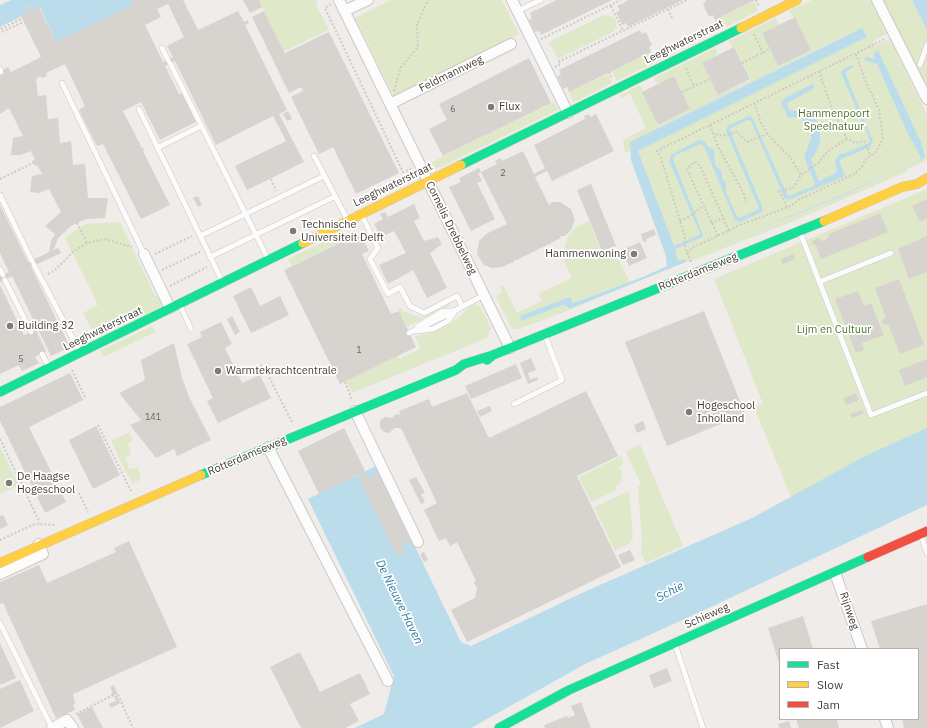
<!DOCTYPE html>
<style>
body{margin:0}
#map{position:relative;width:927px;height:728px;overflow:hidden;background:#efece9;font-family:"IBM Plex Sans",sans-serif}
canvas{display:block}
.legend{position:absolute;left:779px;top:648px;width:140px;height:72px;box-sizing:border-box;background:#fff;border:1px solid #b5b1af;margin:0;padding:5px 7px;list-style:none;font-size:12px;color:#453d36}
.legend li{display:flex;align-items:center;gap:8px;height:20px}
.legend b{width:20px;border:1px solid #b5b1af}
</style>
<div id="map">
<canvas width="927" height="728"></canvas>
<ul class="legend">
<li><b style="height:5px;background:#16e098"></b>Fast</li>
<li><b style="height:5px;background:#ffcf43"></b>Slow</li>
<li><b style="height:5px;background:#f24e42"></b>Jam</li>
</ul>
</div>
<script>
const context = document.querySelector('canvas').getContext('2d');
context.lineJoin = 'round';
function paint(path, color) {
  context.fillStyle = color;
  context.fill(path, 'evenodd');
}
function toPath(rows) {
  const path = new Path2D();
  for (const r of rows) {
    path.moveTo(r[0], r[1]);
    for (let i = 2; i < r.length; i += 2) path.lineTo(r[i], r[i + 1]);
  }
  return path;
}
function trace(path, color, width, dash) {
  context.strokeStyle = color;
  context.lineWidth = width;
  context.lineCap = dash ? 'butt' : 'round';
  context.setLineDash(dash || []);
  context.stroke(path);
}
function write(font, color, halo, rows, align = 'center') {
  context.font = font + ' "IBM Plex Sans",sans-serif';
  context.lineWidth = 3.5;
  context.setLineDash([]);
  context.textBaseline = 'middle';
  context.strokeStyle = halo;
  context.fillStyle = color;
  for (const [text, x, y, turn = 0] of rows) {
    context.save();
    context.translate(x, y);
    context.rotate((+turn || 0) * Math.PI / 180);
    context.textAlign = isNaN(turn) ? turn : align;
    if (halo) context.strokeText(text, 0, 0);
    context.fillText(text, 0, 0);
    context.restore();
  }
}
paint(toPath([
 [259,0,318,0,315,2,329,30,284,51],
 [391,0,502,0,519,34,394,96,355,18],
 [812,0,870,0,887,34,873,41,875,46,890,39,927,115,927,160,907,169,908,171,789,223,694,260,675,265,633,147,857,30,630,142,630,150,625,153,623,140,646,128,630,94,621,98,620,95,640,85,658,125,690,109,674,76,657,84,654,78,715,48,718,54,702,63,718,95,751,80,735,47,732,47,729,41,776,18,779,24,762,33,778,66,811,50,795,17,793,17,789,11],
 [878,50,921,142,925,156,918,160,921,158],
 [909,164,847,194,707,251,846,193],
 [883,0,912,0,927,29,927,87],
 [754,1,758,11,720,30,715,20],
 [604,15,611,16,616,20,617,27,613,32,558,59,549,42],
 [651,52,656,62,617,81,612,71],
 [608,74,612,83,574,102,569,92],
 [554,102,558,110,441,167,436,168,430,163],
 [927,189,927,430,791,497,754,407,763,404,714,279],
 [589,221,603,256,614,251,630,282,572,303,570,298,521,321,563,305,570,310,519,329,512,329,496,296,502,292,500,287,503,285,517,313,542,301,538,294,572,278,562,257,568,236,575,228],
 [120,222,155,296,159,295,164,305,99,337,97,334,94,335,83,313,98,305,65,238,85,224],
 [354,235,292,266,288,259,327,240,328,241],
 [449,304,451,305,407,327,398,309,401,308,403,311,421,318],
 [475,304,480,306,491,328,487,338,352,393,346,381,398,356,400,359,420,349,415,336,427,334,457,319,468,308],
 [152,326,155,332,104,357,100,351],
 [130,432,133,441,128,443,131,455,126,457,129,469,138,468,141,479,132,484,111,441],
 [640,444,683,546,646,563,641,553,642,543,638,486,641,484,626,452],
 [0,447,19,485,0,494],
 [621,456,624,464,619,467,623,475,621,477,622,480,619,481,620,484,615,486,617,490,591,502,579,477],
 [629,491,633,538,630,543,615,551,594,507]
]), '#e0e8ca');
paint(toPath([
 [11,0,130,0,132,5,56,42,40,7,31,11,30,6,26,5,25,9,28,13,0,27,0,5],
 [912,0,927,0,927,30],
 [862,28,867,37,638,151,674,246,699,235,700,233,669,161,671,155,699,140,705,141,707,146,714,150,715,165,722,172,722,179,726,183,726,192,737,217,740,218,757,210,759,208,726,131,727,126,749,116,752,117,788,196,814,186,815,183,804,157,811,139,811,132,805,121,796,117,788,118,781,103,785,98,813,84,815,88,787,103,789,110,809,113,816,120,820,131,820,142,815,154,811,159,819,181,837,172,835,160,841,153,843,154,869,143,870,140,841,73,844,69,852,65,853,67,846,72,846,75,873,142,870,147,839,160,845,176,791,199,785,199,751,121,747,120,731,128,730,131,761,204,763,211,761,212,740,222,735,220,704,146,700,144,674,156,673,159,703,235,703,237,675,249,678,261,685,259,686,262,570,309,563,305,521,321,520,316,570,297,573,303,643,277,667,266,666,256,631,160,630,142],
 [878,50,921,142,925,156,922,160,918,161,921,158,907,132,877,64,864,60,866,57,875,59,874,53],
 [908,164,847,194,695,255,846,193],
 [927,428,927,505,696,614,585,664,471,728,355,728,384,714,394,676,308,499,376,466,461,642,471,646,584,592,752,518,867,455]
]), '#bbddeb');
paint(toPath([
 [130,0,183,0,198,30,238,11,244,22,248,20,249,23,245,25,287,110,279,114,304,162,247,190,235,166,286,141,273,116,216,145,175,61,165,66,179,94,182,93,196,122,160,140,141,102,123,111,142,148,143,148,144,150,143,151,170,205,141,219,103,144,97,146,79,110,85,106,65,64,46,73,47,76,42,78,41,76,36,79,38,96,46,95,48,119,58,118,60,143,71,141,73,165,85,164,88,198,108,198,105,218,86,219,71,226,58,238,54,249,49,252,51,241,55,234,45,226,61,212,49,189,39,193,30,192,32,176,42,174,37,165,35,166,33,163,32,161,35,160,31,151,21,155,11,155,13,138,23,136,9,108,0,114,0,72,8,67,11,72,41,57,21,16,28,13,25,9,26,5,30,6,31,11,39,7,56,42,132,5],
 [168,4,184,37,167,46,173,57,163,62,145,25,161,17,157,9],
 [243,0,259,0,262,7,250,13],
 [557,0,612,0,541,35,539,31,535,32,529,20,532,18,530,13],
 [629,0,683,0,628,27,626,23,622,25,616,12,620,10,617,6],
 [705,0,755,0,715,20,713,15,709,17,706,11,703,4,706,2],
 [264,11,285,53,329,32,399,173,356,194,333,147,319,154,291,97,303,91,301,87,289,93,252,17],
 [795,17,811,50,778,66,762,33],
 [640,30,642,34,646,32,649,39,652,45,649,47,651,52,569,92,567,87,563,89,557,76,561,75,559,70],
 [734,47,750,79,718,95,702,63],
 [529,58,551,103,443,156,429,129,447,120,439,104],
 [674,76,690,109,658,125,642,92],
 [288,111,292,119,287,121,283,114],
 [589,114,591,117,596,114,614,151,552,181,547,171,535,177,549,205,552,202,560,202,571,209,575,220,571,230,565,236,560,236,561,238,517,260,514,259,515,261,502,267,492,268,484,265,477,254,479,241,486,234,507,224,481,172,497,164,495,161,500,158,502,161,523,151,534,174,545,168,534,145,585,119,584,116],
 [479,168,481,172,478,173,482,181,477,183,495,219,471,231,449,187,461,182,459,178],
 [591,184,616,246,602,251,577,190],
 [198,196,202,205,198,207,193,198],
 [927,199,927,219,920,222,912,206],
 [414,204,420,218,414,221,424,241,438,237,442,244,430,253,447,288,427,298,413,270,388,284,379,265,406,253,394,231,381,237,374,224,383,219,380,214,385,212,388,217],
 [0,205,28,262,58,248,61,253,31,267,70,347,51,356,12,276,0,282,0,276,9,272,0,253],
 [880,213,888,232,821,259,815,244,813,245,812,241,819,238,820,241,825,240,828,238,829,234],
 [654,229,656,235,646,239,647,241,645,242,643,241,641,234],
 [360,233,369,251,362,254,391,314,399,311,416,347,340,384,284,270],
 [927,236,927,272,909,279,898,249],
 [640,242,647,258,629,266,622,250],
 [793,254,795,259,783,264,781,259],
 [899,279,924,345,900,354,888,324,884,325,882,320,886,318,875,288],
 [0,285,24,335,36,330,46,351,35,357,39,363,22,371,19,365,0,374],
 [251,287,260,306,280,296,289,315,251,333,233,296],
 [858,291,864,306,871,303,884,335,862,343,864,350,856,353,835,299],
 [704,311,745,414,667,446,625,342],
 [232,316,240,332,235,335,227,319],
 [221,322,232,344,225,348,242,383,260,375,271,398,218,423,207,401,213,398,187,344,202,337,200,332],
 [174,343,182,378,189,397,211,440,177,456,174,449,156,458,130,425,141,420,119,393,145,380,141,360],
 [531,358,536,370,528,373,530,380,537,377,538,380,528,384,520,363],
 [927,359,927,377,905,386,899,370],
 [516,364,522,378,471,399,465,386],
 [70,373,83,400,29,427,66,502,45,513,0,421,0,407],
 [586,391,618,456,577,476,621,567,467,642,451,610,475,598,477,589,474,582,476,581,457,542,450,546,446,538,439,541,424,510,437,503,401,428,395,428,389,433,384,432,380,428,380,421,385,417,392,418,396,414,400,415,399,411,429,399,432,407,467,393,489,438],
 [856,393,859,400,846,405,843,398],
 [490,406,492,411,480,417,477,411],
 [862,410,864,413,852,418,850,414],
 [643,421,646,429,637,433,634,425],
 [96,426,120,475,93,489,69,440],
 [344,428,365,471,319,494,298,451],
 [377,473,410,538,410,543,406,545,399,537,404,549,402,556,400,556,395,552,360,481,362,474,368,475,371,482,372,475],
 [416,477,425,493,421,494,425,502,421,504,409,480],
 [3,515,8,525,0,529,0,516],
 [129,541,177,647,73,694,75,704,73,705,75,710,56,718,3,603,0,604,0,582,39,565,47,583,116,552,114,548],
 [630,550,635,560,623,565,618,555],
 [424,552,428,560,424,562,420,554],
 [927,604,927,728,904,728,902,719,918,719,918,649,880,649,871,621],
 [803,616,813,649,780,649,780,666,768,628],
 [0,643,16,678,0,685],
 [300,652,320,692,360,673,370,694,350,704,359,721,345,728,301,728,270,667],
 [667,668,672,681,654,688,649,675],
 [20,680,34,711,0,728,0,689],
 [114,685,117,693,111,696,112,691,110,687],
 [116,695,120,703,111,708,109,704,116,701,114,696],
 [581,702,591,728,545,728,544,725,567,716,568,718,575,715,571,706],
 [92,707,96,715,103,728,84,728,77,714],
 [796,719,837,719,839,728,799,728],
 [789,721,791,728,779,728,778,724]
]), '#d7d4d0');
const lane = toPath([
 [517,11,541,0],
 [162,48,168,60],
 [170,63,268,259],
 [920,65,927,45],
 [0,69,1,72],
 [62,83,144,254],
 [139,109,222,281],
 [157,148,201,126],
 [314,156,347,219],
 [0,195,32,261],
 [362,216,378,248,370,259,388,294,400,287,410,306,424,313,457,296,462,306],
 [800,232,871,415,927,393],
 [200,236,324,176],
 [210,257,334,197],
 [34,265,80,352],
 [0,269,3,275],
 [5,280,31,332],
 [819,282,891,253],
 [180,305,191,329],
 [417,327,443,311,454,311],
 [416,331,433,329,448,321,454,313],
 [409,333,445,316,484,295],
 [42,354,49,367],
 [514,404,562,380,545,335],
 [921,535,927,553],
 [0,623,52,728],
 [675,644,703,728]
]);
const street = toPath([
 [339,0,510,348],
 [512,0,568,113],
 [877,0,927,99],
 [344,11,368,0],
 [390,104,511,44],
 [144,254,170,308],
 [355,411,418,542],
 [268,447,388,681],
 [835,573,862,649],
 [0,574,43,554,39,544],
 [885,719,888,728],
 [52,728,67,720,73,728]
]);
const fast = toPath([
 [461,165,741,28],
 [487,360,493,355,824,221],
 [0,392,303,243],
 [201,475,456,370,464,364,493,355],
 [499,728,569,690,868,557]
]);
const slow = toPath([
 [741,28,797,0],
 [824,221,902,187,917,184,927,178],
 [303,243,461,165],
 [0,563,201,475]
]);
const jam = toPath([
 [868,557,927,531]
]);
trace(lane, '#ccc8c5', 6);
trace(street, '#ccc8c5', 12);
trace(fast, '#cec8c0', 10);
trace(slow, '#cec8c0', 10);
trace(jam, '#cec8c0', 10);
trace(toPath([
 [756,0,759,6],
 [331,4,325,8,403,172,411,169],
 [611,6,623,31],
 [668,9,672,18],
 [1,29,21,19],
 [2,32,23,22],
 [754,34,763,53],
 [541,39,621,0],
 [742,63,770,49],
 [555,67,559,65,558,62,687,0],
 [686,68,694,87],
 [819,71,830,103,847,139,855,143,864,141,870,154],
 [609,72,612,78],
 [394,91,401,67,418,47,417,25,428,0],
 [682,92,710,79],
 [754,103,761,123,769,136,790,157,801,175],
 [710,125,718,147,743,192,746,202],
 [712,133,722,136,737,132,747,142,767,134],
 [0,179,33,163],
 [271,179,276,191],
 [787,207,779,191,793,188,801,175,818,163,828,151,847,139],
 [680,221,690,216,703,206],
 [77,223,87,243],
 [711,223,723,218],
 [349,235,354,234],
 [718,236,689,174,687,169,693,163,696,162,701,168,729,231],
 [687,253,694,247,740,225,791,206,798,200,854,174,861,168,867,158,877,151,883,138,879,110,865,80,856,54],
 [155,254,192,236],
 [691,262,685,248,685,237,661,158,657,151,885,39],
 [162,270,200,252],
 [48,274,54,271,74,251,87,243,105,239,132,247],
 [170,286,207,267],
 [260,365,265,369,293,424],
 [72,370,86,399],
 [345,382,352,400],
 [98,425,132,493],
 [0,439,40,523],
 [79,493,88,512],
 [0,540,35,524,55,525],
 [76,714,117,693,133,728]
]), '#cdcac7', 2, [2, 2]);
trace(lane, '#fdfcfc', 5);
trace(street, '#fdfcfc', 10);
trace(fast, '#16e098', 9);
trace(slow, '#ffcf43', 9);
trace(jam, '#f24e42', 9);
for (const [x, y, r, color] of [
 [491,107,4,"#807a75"],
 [293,231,4,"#807a75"],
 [634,254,4,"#807a75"],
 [10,326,4,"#807a75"],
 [218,371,4,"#807a75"],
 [689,412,4,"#807a75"],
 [9,483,4,"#807a75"]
]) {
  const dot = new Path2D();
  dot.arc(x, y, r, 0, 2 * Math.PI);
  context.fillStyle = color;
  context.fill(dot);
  trace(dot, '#fff', 1.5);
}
write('9px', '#6b645e', null, [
 ["6",453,109],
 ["2",503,173],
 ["1",359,350],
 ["5",21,359],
 ["141",153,417]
]);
write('11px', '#453d36', '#fff', [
 ["Leeghwaterstraat",684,42,-26],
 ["Feldmannweg",451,74,-26],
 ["Leeghwaterstraat",393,185,-26],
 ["Cornelis Drebbelweg",451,228,64],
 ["Rotterdamseweg",698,272,-22],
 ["Leeghwaterstraat",103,329,-26],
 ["Rotterdamseweg",247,456,-23],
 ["Rijnweg",849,611,71],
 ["Schieweg",707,616,-24]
]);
write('11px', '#453d36', '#fff', [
 ["Flux",499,107],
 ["Technische",301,225],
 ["Universiteit Delft",301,238],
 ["Hammenwoning",626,254,"right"],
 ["Building 32",18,326],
 ["Warmtekrachtcentrale",226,371],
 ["Hogeschool",697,406],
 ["Inholland",697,419],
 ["De Haagse",17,477],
 ["Hogeschool",17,490]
], 'left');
write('11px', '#4f732c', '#fff', [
 ["Hammenpoort",834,114],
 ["Speelnatuur",834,127],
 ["Lijm en Cultuur",834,330]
]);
write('italic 12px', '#307a9c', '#fff', [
 ["Schie",670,592,-28],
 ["De Nieuwe Haven",399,602,64]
]);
</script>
